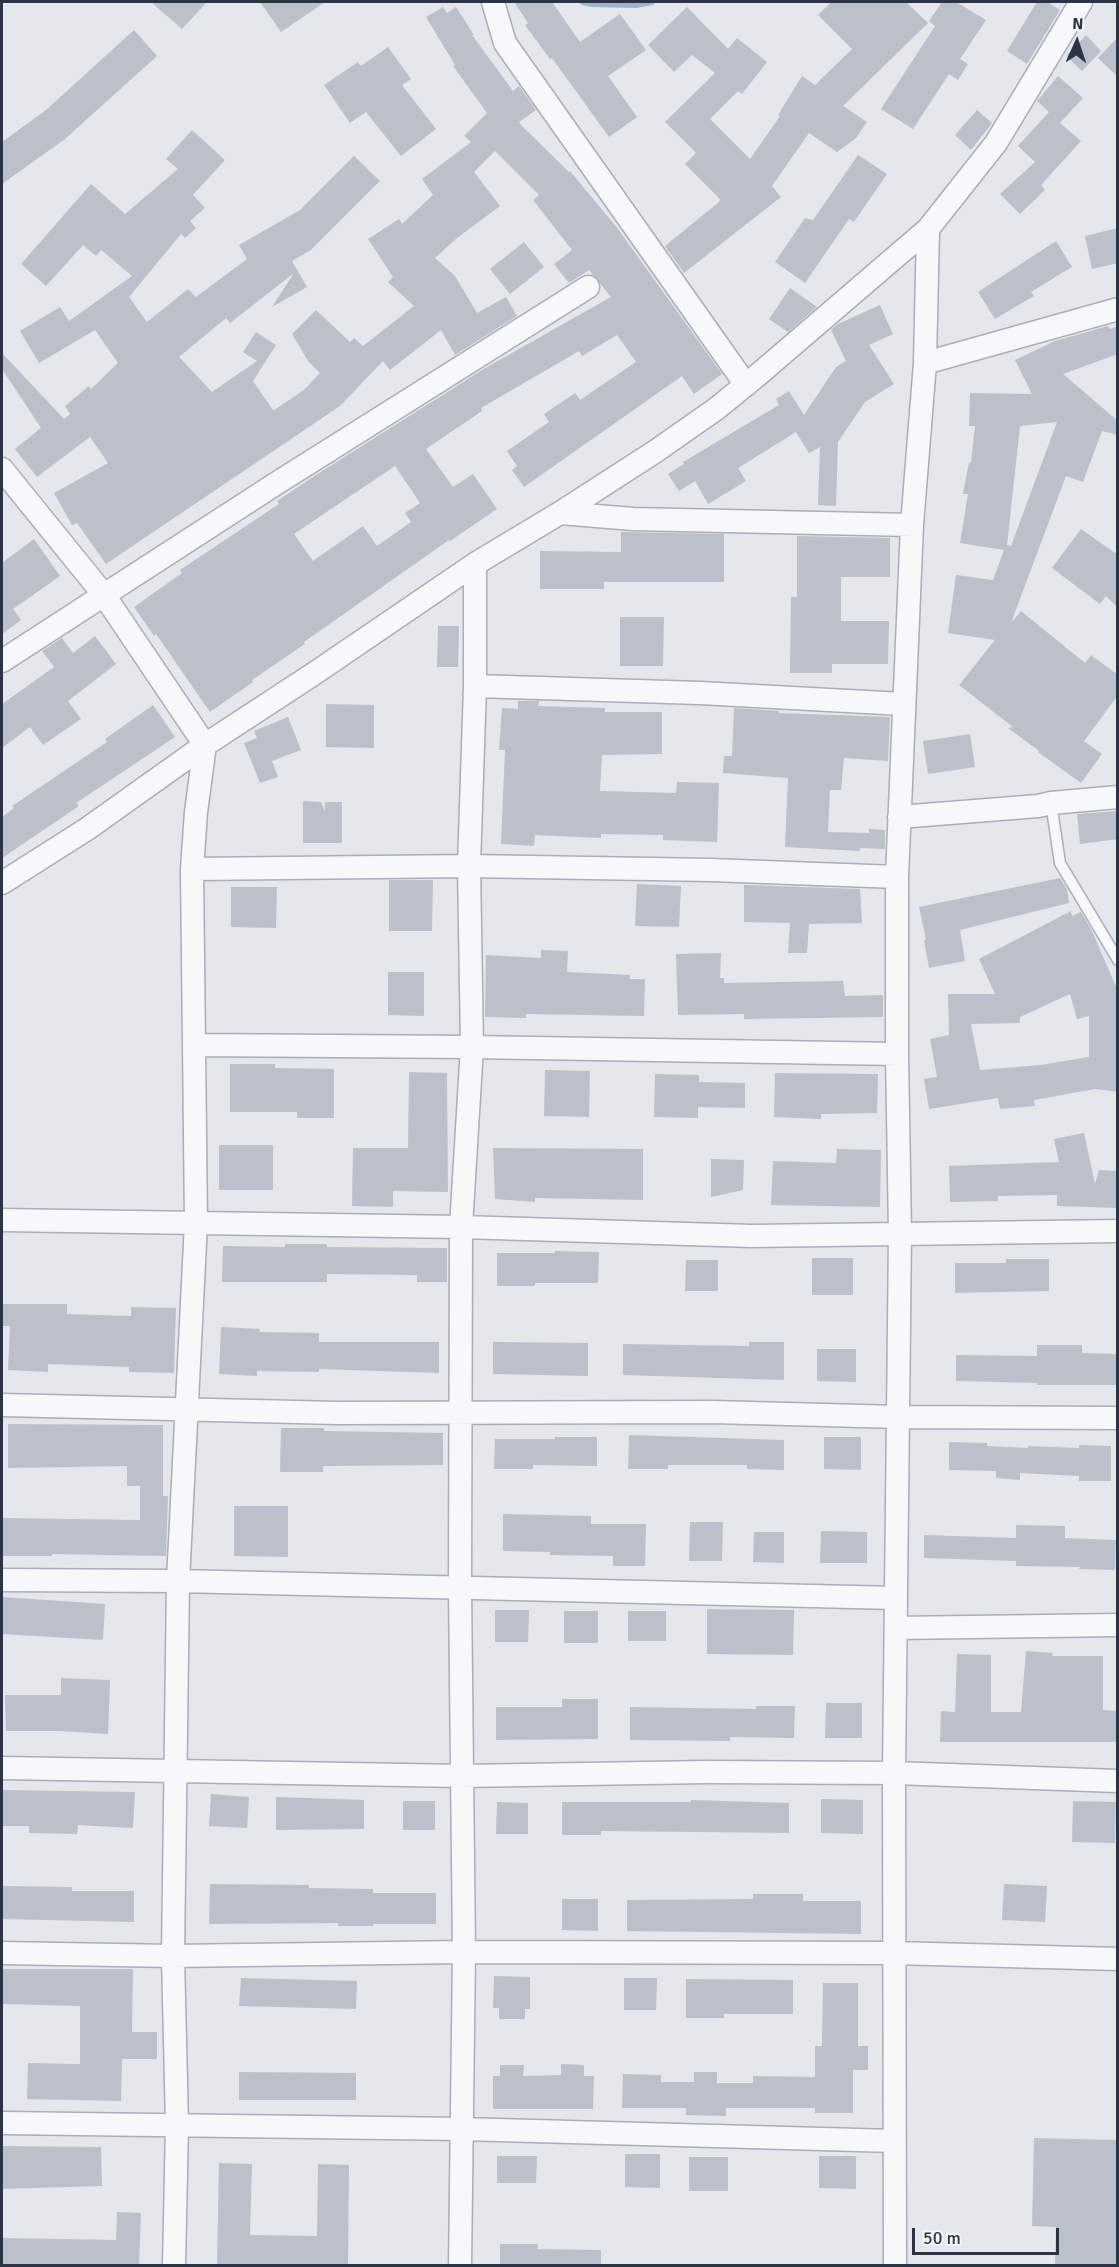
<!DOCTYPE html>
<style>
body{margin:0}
#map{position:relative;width:1119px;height:2267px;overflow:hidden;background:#e4e7ec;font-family:Signika,sans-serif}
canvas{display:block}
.frame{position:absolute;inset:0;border:3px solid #2b3445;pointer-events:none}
.north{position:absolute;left:1047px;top:12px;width:60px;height:60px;-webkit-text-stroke:4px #f4f6f9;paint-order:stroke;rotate:3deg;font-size:16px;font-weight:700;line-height:24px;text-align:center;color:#2b3445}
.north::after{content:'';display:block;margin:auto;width:21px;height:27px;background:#2b3445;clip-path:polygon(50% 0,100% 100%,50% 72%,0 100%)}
.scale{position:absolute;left:912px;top:2228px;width:147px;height:27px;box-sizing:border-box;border:3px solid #2b3445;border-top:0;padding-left:8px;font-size:18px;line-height:21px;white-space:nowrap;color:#2b3445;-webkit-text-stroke:4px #f4f6f9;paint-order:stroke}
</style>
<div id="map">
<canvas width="1119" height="2267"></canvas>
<div class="frame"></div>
<div class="north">N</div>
<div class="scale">50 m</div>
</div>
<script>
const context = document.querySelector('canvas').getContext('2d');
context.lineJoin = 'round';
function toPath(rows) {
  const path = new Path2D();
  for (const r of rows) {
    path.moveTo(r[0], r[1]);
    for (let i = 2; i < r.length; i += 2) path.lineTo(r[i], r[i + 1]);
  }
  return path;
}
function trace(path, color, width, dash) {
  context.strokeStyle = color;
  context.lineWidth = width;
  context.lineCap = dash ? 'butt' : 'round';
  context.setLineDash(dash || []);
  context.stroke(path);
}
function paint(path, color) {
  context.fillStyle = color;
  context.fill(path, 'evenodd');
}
trace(toPath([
 [583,2,592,4,636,5,652,2]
]), '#9fb4cc', 6);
paint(toPath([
 [151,2,207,2,182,29],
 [260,2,325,2,281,32],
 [514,2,552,2,580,42,620,14,646,50,608,76,637,117,609,137,552,58,550,59,525,25,528,23],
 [831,2,906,2,928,23,843,106,867,122,856,138,837,152,809,133,772,186,781,197,684,273,665,246,719,202,720,199,685,164,696,153,665,122,715,73,692,55,674,72,648,45,687,7,728,49,737,38,767,62,742,94,738,91,710,119,750,159,780,116,778,115,802,76,815,85,852,49,818,15],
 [942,2,956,2,986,20,960,59,968,64,958,80,949,74,913,129,881,109,935,26,929,21],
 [1037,2,1047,2,1060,10,1027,64,1007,51],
 [443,7,447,13,456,7,474,35,472,35,513,91,519,86,536,110,519,122,521,125,569,172,570,171,618,229,722,374,694,394,682,376,524,487,512,470,517,466,507,451,549,422,544,414,575,393,580,400,636,362,617,335,582,356,579,351,481,408,482,411,426,449,453,487,473,474,497,509,450,541,449,540,304,642,305,644,252,680,253,682,210,712,156,634,154,636,134,607,182,573,180,570,279,504,277,501,319,473,487,367,611,297,589,270,569,283,554,264,572,250,533,200,539,195,495,151,474,172,500,206,457,238,435,258,455,276,477,313,506,297,517,316,455,355,441,330,390,370,383,361,340,406,106,564,77,523,72,525,54,493,108,463,90,437,37,477,15,449,41,428,2,369,2,353,64,419,70,414,65,406,89,386,91,389,118,363,95,330,39,363,20,331,60,307,69,321,132,276,101,250,96,256,83,245,46,286,21,264,91,184,125,214,178,169,166,159,192,130,225,160,193,195,205,208,190,221,196,228,185,238,181,234,129,297,147,322,188,289,196,297,247,259,239,245,300,210,354,156,380,181,311,250,292,261,307,287,272,307,294,273,230,323,226,318,179,357,212,392,257,361,243,352,256,332,276,345,253,381,273,410,276,409,305,389,320,373,308,361,292,334,316,310,350,342,354,338,363,346,414,306,388,282,393,277,368,239,399,219,402,224,433,195,422,179,471,142,464,136,487,113,453,66,455,65,426,17],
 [395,466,420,503,405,513,411,522,377,546,363,526,313,561,294,534],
 [134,30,157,56,65,139,2,184,2,142,46,110],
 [1086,35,1101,51,1082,71,1066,56],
 [1118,37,1118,77,1098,58],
 [388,47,411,79,402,85,436,129,401,156,366,112,350,123,324,85,358,62,361,66],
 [1058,76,1083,98,1060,123,1081,141,1041,185,1045,190,1020,214,1000,194,1035,162,1018,146,1049,112,1037,101],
 [977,110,992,123,971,150,955,135],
 [858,155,887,174,854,222,849,219,805,283,775,262,805,218,813,220],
 [1118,228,1118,263,1092,269,1085,236],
 [1056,241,1072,267,1031,292,1034,296,995,319,978,292],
 [524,242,544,267,510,294,490,269],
 [790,288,817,307,788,332,769,319],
 [880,305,893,334,869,345,894,384,865,402,838,442,836,506,818,505,820,447,809,453,796,432,738,468,746,481,708,504,695,481,679,491,668,474,684,464,683,462,779,405,776,399,789,391,804,415,836,367,846,361,831,330,838,324],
 [1108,326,1110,329,1118,326,1118,354,1063,374,1118,421,1118,435,1102,431,1083,482,1066,476,1011,623,1021,611,1085,663,1091,655,1118,675,1118,695,1084,741,1102,754,1081,783,1038,752,1039,751,1008,728,1013,727,959,685,995,640,948,633,956,575,993,580,1004,550,960,543,968,494,963,494,969,462,971,463,975,426,969,426,970,393,1032,394,1015,360,1055,341],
 [1057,422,1011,546,1007,545,1020,426],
 [1081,529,1118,555,1118,608,1106,596,1100,604,1052,568],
 [621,532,724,534,724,582,604,582,604,589,540,589,540,551,621,552],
 [797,536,890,538,890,577,841,577,841,621,889,621,888,664,832,664,832,673,790,673,791,597,797,597],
 [34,539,60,576,13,609,21,620,2,634,2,563],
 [620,617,664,617,663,666,620,666],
 [438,626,459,626,458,667,437,667],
 [95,636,116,664,68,701,81,719,43,745,30,727,2,748,2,704,54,667,42,651,62,638,73,653],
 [518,701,539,701,538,706,605,708,605,712,662,712,662,754,602,755,600,791,676,793,677,782,719,783,717,842,663,840,663,835,601,834,601,838,535,835,534,846,501,844,505,750,499,750,502,708,518,709],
 [326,704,374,705,374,748,326,747],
 [153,705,175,737,76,803,79,806,2,858,2,817,14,808,12,806,107,742,105,739],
 [734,708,779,711,779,713,890,717,888,761,844,758,841,790,830,790,828,832,869,833,869,829,885,830,885,849,860,848,860,851,785,847,788,778,723,773,724,756,732,756],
 [288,717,301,750,272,761,278,777,260,783,244,743,257,738,254,731],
 [970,734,975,767,928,774,923,741],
 [303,801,321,802,325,811,325,802,342,802,342,843,303,843],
 [1118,811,1118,839,1080,844,1077,814],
 [1060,878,1067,889,1069,903,960,930,965,961,929,968,924,940,926,940,919,907],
 [389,880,433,880,432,931,389,931],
 [637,884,681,886,679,927,635,926],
 [744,885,860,889,862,923,809,924,807,953,788,953,790,923,744,922],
 [231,887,277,887,276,928,231,927],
 [1071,911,1072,916,1081,912,1091,929,1118,991,1118,1092,1095,1089,1034,1100,1035,1106,1000,1109,998,1098,929,1109,924,1079,937,1077,930,1039,949,1035,948,994,995,994,979,959],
 [1070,994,1077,1019,1089,1016,1089,1057,1041,1065,980,1070,971,1024,1020,1023,1020,1017],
 [541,950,568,951,567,972,630,975,630,979,645,979,644,1016,526,1014,526,1018,485,1017,486,955,541,958],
 [721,953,720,978,724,978,724,983,843,981,845,996,883,995,883,1017,744,1019,744,1014,678,1015,676,954],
 [388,972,424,972,424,1016,388,1015],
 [230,1064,275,1064,275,1068,334,1069,334,1118,297,1118,297,1112,230,1112],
 [545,1070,590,1071,589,1117,544,1116],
 [409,1072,447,1073,448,1192,393,1191,393,1207,352,1206,353,1148,408,1148],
 [775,1073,878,1074,877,1113,821,1114,821,1119,774,1117],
 [655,1074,699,1075,699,1082,745,1083,745,1108,698,1107,698,1118,654,1117],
 [1084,1133,1095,1184,1099,1170,1118,1171,1118,1208,1057,1206,1057,1195,998,1196,998,1201,950,1202,949,1166,1059,1162,1054,1139],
 [219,1145,273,1145,273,1190,219,1190],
 [493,1148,643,1149,643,1200,535,1198,535,1202,495,1199],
 [837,1149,881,1150,880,1207,771,1205,773,1161,836,1163],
 [711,1159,744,1160,743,1190,711,1197],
 [285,1244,327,1244,327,1247,447,1248,447,1282,417,1282,417,1275,327,1274,327,1282,222,1282,223,1246,285,1247],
 [555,1251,599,1252,598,1283,535,1283,535,1286,497,1286,497,1253,555,1253],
 [812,1258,853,1258,853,1295,812,1295],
 [1006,1259,1049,1259,1049,1291,955,1293,955,1263,1006,1263],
 [686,1260,718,1260,718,1291,685,1291],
 [2,1304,67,1304,67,1314,131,1316,131,1307,176,1308,174,1373,129,1372,129,1367,48,1364,48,1372,8,1370,10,1326,2,1326],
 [221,1327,260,1329,259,1332,319,1333,319,1342,439,1342,439,1373,319,1369,319,1372,257,1371,257,1376,219,1374],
 [493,1342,588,1343,588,1376,493,1374],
 [749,1342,784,1342,784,1380,623,1375,623,1344,749,1346],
 [1037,1345,1082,1345,1082,1353,1118,1354,1118,1385,1037,1385,1037,1383,956,1381,956,1355,1037,1356],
 [817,1349,856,1349,856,1382,817,1381],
 [8,1424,163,1425,163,1496,168,1496,166,1556,52,1554,52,1556,2,1556,2,1518,140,1520,140,1486,127,1486,127,1466,8,1468],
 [281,1428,324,1428,324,1431,443,1433,443,1465,323,1466,323,1472,280,1472],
 [629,1435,784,1440,784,1470,747,1469,747,1465,668,1465,668,1469,628,1469],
 [555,1437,597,1437,597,1466,533,1465,533,1469,494,1469,495,1439,555,1439],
 [824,1437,861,1437,861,1470,824,1469],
 [949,1442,987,1443,987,1446,1028,1448,1028,1446,1079,1448,1079,1445,1111,1446,1111,1481,1079,1481,1079,1476,1020,1473,1020,1480,996,1478,996,1471,949,1470],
 [234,1506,288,1506,288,1557,234,1556],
 [503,1514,591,1516,591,1524,646,1524,645,1566,613,1566,613,1556,550,1555,550,1552,503,1551],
 [690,1522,723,1522,722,1561,689,1561],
 [1016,1525,1065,1526,1065,1538,1116,1540,1115,1570,1079,1569,1080,1567,1016,1566,1016,1561,924,1558,924,1535,1016,1538],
 [821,1531,867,1532,867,1563,820,1563],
 [754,1532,784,1532,784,1563,753,1562],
 [2,1597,105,1604,103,1640,2,1634],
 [707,1609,794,1610,793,1655,707,1654],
 [495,1610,529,1610,528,1642,495,1642],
 [564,1611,598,1611,598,1643,564,1643],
 [628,1611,666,1611,666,1641,628,1641],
 [1026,1651,1053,1653,1052,1656,1103,1656,1103,1710,1118,1711,1118,1742,940,1742,941,1711,955,1712,957,1654,991,1655,991,1712,1021,1712],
 [61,1678,110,1680,108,1734,60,1731,6,1731,5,1695,61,1695],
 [562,1699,598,1699,598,1739,496,1740,496,1707,562,1707],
 [826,1703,862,1703,862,1738,825,1738],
 [756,1706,795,1706,794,1738,730,1737,730,1741,630,1740,630,1707,756,1709],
 [2,1790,135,1792,133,1828,78,1825,77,1834,29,1833,29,1826,2,1826],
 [211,1794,249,1797,247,1828,209,1826],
 [276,1797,364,1800,364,1829,276,1830],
 [821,1799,863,1800,863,1834,821,1833],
 [691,1800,789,1803,789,1833,601,1831,601,1835,562,1835,562,1802,691,1802],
 [403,1801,435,1801,435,1830,403,1830],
 [1073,1801,1116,1802,1115,1843,1072,1842],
 [497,1802,528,1803,528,1834,496,1834],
 [210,1884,309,1885,309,1888,373,1889,373,1893,436,1893,436,1924,373,1924,373,1926,338,1926,338,1923,209,1924],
 [1004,1884,1047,1886,1045,1922,1002,1920],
 [2,1886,72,1887,72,1891,134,1891,134,1922,2,1919],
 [753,1894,803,1894,803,1901,861,1901,861,1934,627,1931,627,1900,753,1899],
 [562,1899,598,1899,598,1931,562,1930],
 [2,1969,133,1969,132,2032,157,2032,157,2059,122,2059,121,2101,27,2099,28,2063,80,2064,80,2006,2,2004],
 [494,1976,530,1977,530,2009,525,2009,525,2019,499,2019,499,2008,493,2008],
 [241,1978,357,1981,356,2009,239,2006],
 [624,1978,657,1978,656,2010,624,2010],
 [686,1979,793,1980,793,2014,724,2014,724,2018,686,2018],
 [823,1983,858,1983,858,2046,868,2046,868,2070,853,2070,853,2113,815,2113,815,2108,726,2108,726,2116,686,2115,686,2108,622,2108,623,2074,661,2075,661,2082,694,2082,694,2072,717,2072,717,2083,753,2083,753,2076,815,2077,815,2046,822,2046],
 [561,2064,584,2065,584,2076,594,2076,593,2109,493,2109,493,2076,500,2076,500,2065,524,2065,523,2076,561,2075],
 [239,2072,356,2073,356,2100,239,2100],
 [1034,2138,1118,2140,1118,2265,1055,2265,1056,2227,1032,2226],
 [2,2146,101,2147,102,2186,2,2189],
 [625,2154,660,2154,660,2188,625,2187],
 [497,2156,537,2156,536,2183,497,2183],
 [819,2156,856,2156,856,2189,819,2188],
 [689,2157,728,2157,728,2191,689,2191],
 [219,2163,252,2164,250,2235,317,2236,318,2164,349,2165,348,2265,217,2265],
 [117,2212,141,2213,139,2265,2,2265,2,2238,116,2240],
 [500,2244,538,2244,537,2249,601,2250,601,2265,500,2265]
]), '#bbc0ca');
const service = toPath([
 [1051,803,1060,863,1118,960]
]);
const minor = toPath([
 [493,2,505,43,746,385],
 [925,363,1118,309],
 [2,469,104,595,205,745,196,812,192,869,196,1223,178,1581,173,1956,177,2125,174,2266],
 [560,513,633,519,912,525],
 [2,661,277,483,588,287],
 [475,686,700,693,903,704],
 [899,817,1038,806,1051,803,1118,797],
 [192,869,469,866,711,870,897,877],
 [2,883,87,829,205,745,315,673,475,564,560,513,656,451,716,409,759,374,928,229,996,143,1081,2],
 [195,1045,472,1047,897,1054],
 [2,1220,461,1227,752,1236,1118,1231],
 [2,1405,338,1413,713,1412,899,1417,1118,1418],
 [2,1580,178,1581,896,1598],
 [897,1628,1118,1625],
 [2,1768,462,1776,706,1772,894,1773,1118,1781],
 [2,1953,173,1956,464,1952,894,1953,1118,1959],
 [2,2123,462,2129,894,2141],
 [460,2266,464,1952,460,1587,461,1227,472,1047,469,866,475,686,475,564],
 [895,2266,894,1773,900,1234,897,1054,897,877,912,525,925,363,928,229]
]);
trace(service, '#a9aeb7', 13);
trace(minor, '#a9aeb7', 25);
trace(service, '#f7f8fa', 10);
trace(minor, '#f7f8fa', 22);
</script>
